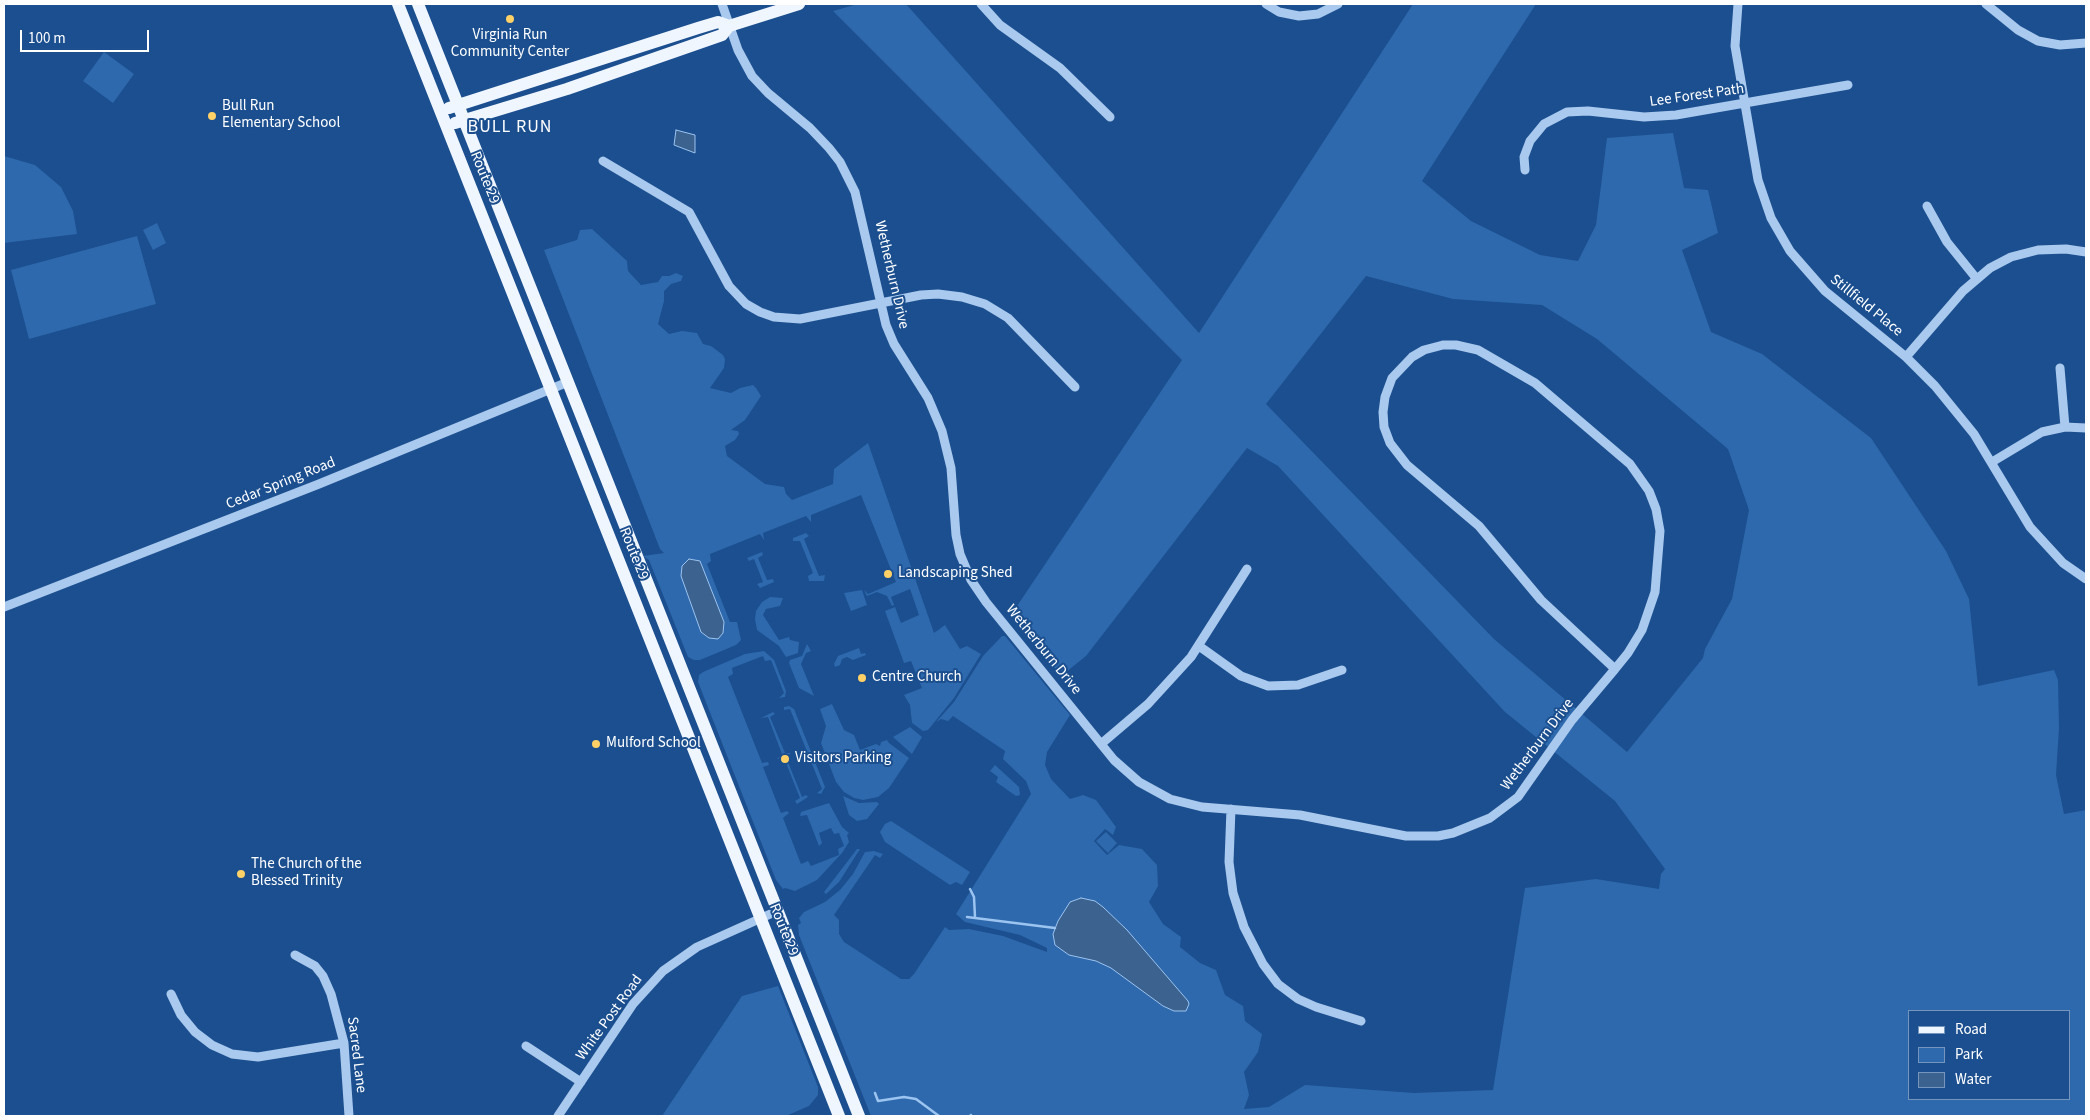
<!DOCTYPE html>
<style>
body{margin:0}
#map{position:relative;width:2090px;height:1120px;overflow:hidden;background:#1b4f8f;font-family:"Source Sans 3",sans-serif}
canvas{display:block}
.frame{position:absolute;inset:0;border:5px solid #fff;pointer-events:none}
.legend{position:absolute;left:1908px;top:1010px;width:162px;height:90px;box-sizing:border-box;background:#1b4f8f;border:1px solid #7695bc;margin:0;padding:6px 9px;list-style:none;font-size:15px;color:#fff}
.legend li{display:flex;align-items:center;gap:10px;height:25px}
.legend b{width:25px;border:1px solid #7695bc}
.scale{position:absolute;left:20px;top:30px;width:129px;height:22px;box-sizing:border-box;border:2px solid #fff;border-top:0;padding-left:6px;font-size:15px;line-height:18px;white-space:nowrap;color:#fff;-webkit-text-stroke:4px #1b4f8f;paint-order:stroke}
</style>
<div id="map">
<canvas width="2090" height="1120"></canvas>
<div class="frame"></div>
<ul class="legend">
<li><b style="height:6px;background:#f0f6ff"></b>Road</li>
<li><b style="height:14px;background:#2e69ad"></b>Park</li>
<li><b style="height:14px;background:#3c6290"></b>Water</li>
</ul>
<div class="scale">100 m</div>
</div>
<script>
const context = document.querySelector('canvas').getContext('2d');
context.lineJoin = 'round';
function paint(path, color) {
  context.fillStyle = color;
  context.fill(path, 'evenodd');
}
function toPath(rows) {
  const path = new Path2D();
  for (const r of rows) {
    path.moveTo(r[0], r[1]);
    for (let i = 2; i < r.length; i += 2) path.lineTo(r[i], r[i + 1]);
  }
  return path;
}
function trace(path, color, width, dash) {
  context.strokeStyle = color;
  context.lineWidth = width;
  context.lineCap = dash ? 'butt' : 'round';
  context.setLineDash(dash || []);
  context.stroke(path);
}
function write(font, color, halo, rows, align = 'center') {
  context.font = font + ' "Source Sans 3",sans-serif';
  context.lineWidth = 4;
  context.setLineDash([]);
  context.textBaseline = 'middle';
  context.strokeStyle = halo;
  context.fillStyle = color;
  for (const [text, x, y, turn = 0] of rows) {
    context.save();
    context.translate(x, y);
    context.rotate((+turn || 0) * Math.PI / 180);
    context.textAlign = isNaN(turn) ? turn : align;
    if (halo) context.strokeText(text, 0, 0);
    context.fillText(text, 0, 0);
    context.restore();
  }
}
paint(toPath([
 [858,4,906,4,1199,333,1413,4,1536,4,1422,181,1471,221,1540,255,1578,261,1596,225,1607,138,1673,133,1684,188,1708,190,1718,233,1682,250,1711,332,1762,354,1871,438,1946,551,1969,599,1978,686,2054,670,2058,680,2059,728,2056,775,2064,814,2086,810,2086,1116,871,1116,799,935,798,925,801,923,799,918,804,912,825,902,840,890,853,874,865,852,874,851,883,854,880,858,875,855,834,915,839,920,839,934,844,942,901,979,909,979,914,974,945,927,949,930,969,929,1003,936,1047,952,1047,948,1020,935,965,922,956,914,1031,794,1026,781,1003,759,1005,751,953,716,948,721,941,719,936,722,954,702,983,656,1002,636,1005,636,1070,715,1047,752,1045,765,1051,779,1070,799,1083,795,1096,800,1116,827,1113,835,1105,829,1094,841,1107,855,1119,845,1142,849,1157,865,1158,886,1149,902,1163,924,1181,937,1180,947,1200,963,1216,970,1225,995,1243,1006,1245,1021,1262,1034,1258,1052,1244,1072,1249,1095,1244,1109,1269,1107,1305,1085,1414,1093,1493,1090,1525,888,1596,879,1659,889,1661,874,1665,869,1615,801,1505,712,1278,466,1247,448,1086,656,1061,676,1011,615,1182,360,833,11],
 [1366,276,1453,299,1542,305,1597,339,1728,449,1749,510,1732,599,1705,649,1703,658,1627,752,1494,639,1266,404],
 [1909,1011,2069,1011,2069,1099,1909,1099],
 [104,52,134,74,113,103,83,81],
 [4,156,35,165,61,187,73,211,77,234,4,243],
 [157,223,166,243,153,250,143,230],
 [592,229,627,261,628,271,641,285,658,282,662,276,669,276,676,273,683,276,681,281,671,284,664,291,664,301,658,324,669,334,682,331,697,333,703,344,711,346,723,355,725,359,724,368,710,388,731,393,740,388,753,385,756,388,761,396,745,420,731,430,738,431,739,434,735,440,725,446,727,456,765,484,784,487,786,494,792,500,833,484,834,469,868,443,934,633,945,625,960,649,967,646,981,654,954,698,928,730,923,731,912,723,910,705,904,695,922,688,911,661,904,663,885,611,895,607,901,623,919,615,910,589,891,597,894,605,892,606,887,596,877,592,867,596,864,590,868,594,896,582,861,495,811,515,811,522,806,516,763,533,764,540,760,534,710,554,711,561,707,564,730,622,737,622,741,640,736,645,700,660,694,660,688,657,649,560,643,556,664,553,660,549,544,250,577,240,580,230],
 [137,236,156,304,29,339,11,270],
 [806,533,809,536,804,539,819,576,825,575,824,581,809,581,808,576,813,573,800,541,793,541,793,538],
 [762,552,763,555,758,558,767,580,773,579,774,582,760,588,757,584,763,582,754,559,749,561,747,558],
 [862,590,867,605,851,611,844,593],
 [770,597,783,598,780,606,766,609,763,615,779,640,789,637,790,640,799,642,798,653,786,657,779,646,757,630,755,619,756,611,762,602],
 [807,644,811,651,806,653,801,664,814,696,799,688,789,663,790,660,802,656],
 [859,648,861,654,865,653,866,655,853,660,847,657,842,659,840,665,835,667,834,664,838,656],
 [764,651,774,660,786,691,785,697,779,698,784,693,771,660,765,661,763,656,732,668,733,674,728,677,762,763,768,762,769,765,763,767,781,813,787,811,789,813,783,818,801,864,808,861,811,866,839,855,838,849,844,846,839,833,834,834,831,828,819,833,822,843,819,846,807,815,800,816,801,812,829,803,842,827,849,833,847,835,849,842,842,853,817,880,795,891,785,888,783,889,776,880,698,682,699,675,703,672,745,654],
 [832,704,844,730,854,735,860,750,876,744,880,746,881,742,887,740,889,743,909,758,889,788,878,797,863,800,854,798,844,792,836,782,821,743,826,726,820,709],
 [789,706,794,709,825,787,821,794,817,793,822,789,790,709,784,710,784,707],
 [773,712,775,714,770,717,785,753,791,753,786,757,802,797,806,795,808,797,797,804,795,801,800,798,784,758,777,759,782,754,768,717,761,718],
 [910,727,922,737,912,754,893,737],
 [995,765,1019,787,1020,795,1016,796,996,782,998,777,990,771],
 [843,796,859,803,877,802,879,804,867,819,857,821,849,815],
 [891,821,970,872,962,885,956,882,950,885,885,842,880,832,885,824],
 [1106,832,1117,843,1108,853,1096,841],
 [857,849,860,849,839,882,826,894,824,892],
 [778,986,818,1087,818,1095,809,1106,786,1116,662,1116,742,996]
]), '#2e69ad');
const water = toPath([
 [676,130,695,135,695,153,674,145,676,130],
 [689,559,700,561,724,622,723,633,718,639,709,638,701,632,681,576,682,566,689,559],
 [1081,898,1095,901,1103,907,1127,930,1188,1001,1189,1004,1186,1011,1174,1011,1163,1006,1111,968,1096,961,1069,955,1055,945,1053,934,1058,921,1070,902,1081,898]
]);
paint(water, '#3c6290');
trace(water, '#9cc4f0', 1);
trace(toPath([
 [970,889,974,897,975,917],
 [967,917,1055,928],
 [875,1093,878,1101,904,1097,916,1099,939,1116],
 [970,1116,971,1115]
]), '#9cc4f0', 2.5);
trace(toPath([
 [722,4,738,50,752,76,768,93,810,128,829,148,840,162,855,192,886,325,894,344,928,398,942,431,951,468,956,535,960,554,971,580,986,602,1114,760,1139,782,1170,799,1202,807,1300,815,1406,836,1438,836,1453,833,1490,818,1518,797,1572,720,1615,669],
 [981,4,1000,25,1060,68,1110,117],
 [1266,4,1279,12,1299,16,1318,14,1338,4],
 [1738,4,1735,46,1758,180,1771,218,1790,251,1825,291,1906,357,1935,386,1974,434,2030,527,2063,563,2086,579],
 [1986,4,2018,30,2038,41,2060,45,2086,43],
 [603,161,689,212,729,286,746,304,760,312,774,317,800,319,921,295,938,294,962,297,985,304,1008,318,1075,387],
 [1525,170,1524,157,1530,141,1544,124,1567,112,1588,111,1644,117,1676,115,1848,85],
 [1927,206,1947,242,1976,278],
 [1443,345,1456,345,1478,350,1535,383,1630,464,1649,491,1656,509,1660,531,1655,592,1642,630,1628,653,1615,669,1541,600,1479,526,1407,465,1390,443,1384,427,1383,412,1385,397,1392,378,1412,357,1424,350,1443,345],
 [1906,357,1963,291,1990,268,2011,257,2038,250,2066,249,2086,252],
 [2060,368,2065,427],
 [1992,462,2042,432,2065,427,2086,428],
 [4,607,319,484,568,382],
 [1199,646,1241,676,1268,686,1298,685,1342,670],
 [1101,744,1148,704,1191,657,1247,569],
 [1231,809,1229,862,1233,893,1244,927,1263,964,1278,984,1298,999,1316,1007,1361,1021],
 [295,955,315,966,323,976,331,994,344,1043,349,1116],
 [171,994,181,1015,195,1032,212,1045,232,1054,258,1057,344,1043],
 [526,1046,581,1082],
 [558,1116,633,1004,663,971,697,947,777,911]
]), '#a9c9ee', 9);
trace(toPath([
 [398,4,839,1116],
 [418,4,859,1116],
 [449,108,698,28,718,22,729,26,799,4],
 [455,123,567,89,722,35,729,26]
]), '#f0f6ff', 12);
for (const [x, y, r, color] of [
 [510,19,5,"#ffd166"],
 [212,116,5,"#ffd166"],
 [888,574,5,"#ffd166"],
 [862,678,5,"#ffd166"],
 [596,744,5,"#ffd166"],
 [785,759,5,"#ffd166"],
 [241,874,5,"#ffd166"]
]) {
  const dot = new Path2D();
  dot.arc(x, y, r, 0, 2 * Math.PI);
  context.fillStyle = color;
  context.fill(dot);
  trace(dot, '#1b4f8f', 2);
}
write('15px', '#fff', '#1b4f8f', [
 ["Virginia Run",510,36,"center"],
 ["Community Center",510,53,"center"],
 ["Bull Run",222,107],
 ["Elementary School",222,124],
 ["Landscaping Shed",898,574],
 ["Centre Church",872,678],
 ["Mulford School",606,744],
 ["Visitors Parking",795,759],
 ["The Church of the",251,865],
 ["Blessed Trinity",251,882]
], 'left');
write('15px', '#fff', '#1b4f8f', [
 ["Lee Forest Path",1697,96,-8],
 ["Route 29",484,178,68],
 ["Wetherburn Drive",891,275,77],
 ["Stillfield Place",1866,306,39],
 ["Cedar Spring Road",281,484,-22],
 ["Route 29",633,554,68],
 ["Wetherburn Drive",1043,650,51],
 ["Wetherburn Drive",1538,745,-53],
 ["Route 29",783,930,68],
 ["White Post Road",610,1018,-54],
 ["Sacred Lane",356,1055,83]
]);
context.letterSpacing = '1px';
write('18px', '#fff', '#1b4f8f', [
 ["BULL RUN",510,128]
]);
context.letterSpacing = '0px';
</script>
